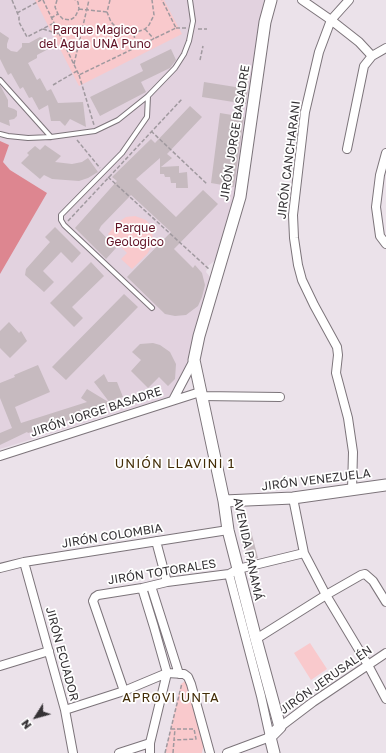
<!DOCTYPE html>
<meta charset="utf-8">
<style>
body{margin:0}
#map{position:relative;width:386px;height:753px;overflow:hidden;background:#ebe2ea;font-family:"Golos Text",sans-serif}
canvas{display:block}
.north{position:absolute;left:16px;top:697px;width:40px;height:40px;-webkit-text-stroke:3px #fff;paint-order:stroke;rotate:233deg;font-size:11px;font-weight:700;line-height:16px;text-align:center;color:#353235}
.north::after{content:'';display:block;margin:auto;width:14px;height:18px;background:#353235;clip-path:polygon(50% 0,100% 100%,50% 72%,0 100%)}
</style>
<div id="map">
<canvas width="386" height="753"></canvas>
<div class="north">N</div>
</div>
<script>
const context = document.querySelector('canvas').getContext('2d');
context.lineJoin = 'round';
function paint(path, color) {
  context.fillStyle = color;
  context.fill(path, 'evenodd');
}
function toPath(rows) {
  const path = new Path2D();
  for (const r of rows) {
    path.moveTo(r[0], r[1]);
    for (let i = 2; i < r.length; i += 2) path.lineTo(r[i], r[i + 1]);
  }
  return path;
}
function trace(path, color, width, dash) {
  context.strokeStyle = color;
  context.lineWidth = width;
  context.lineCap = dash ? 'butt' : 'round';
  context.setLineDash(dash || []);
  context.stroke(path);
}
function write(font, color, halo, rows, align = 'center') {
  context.font = font + ' "Golos Text",sans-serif';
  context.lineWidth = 3.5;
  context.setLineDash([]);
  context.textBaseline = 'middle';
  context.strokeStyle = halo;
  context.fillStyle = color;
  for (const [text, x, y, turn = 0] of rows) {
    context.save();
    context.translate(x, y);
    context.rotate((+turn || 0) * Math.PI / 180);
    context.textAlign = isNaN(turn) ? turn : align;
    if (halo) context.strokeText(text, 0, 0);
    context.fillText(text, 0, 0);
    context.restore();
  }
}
paint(toPath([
 [0,0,264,0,238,188,217,259,208,266,206,272,211,278,178,394,0,449]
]), '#e2d2df');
paint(toPath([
 [35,0,164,0,182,34,79,86],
 [135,216,146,220,152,227,153,245,147,254,132,269,121,259,127,253,108,234,120,221,126,217],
 [310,643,327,669,311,680,294,653],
 [185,681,188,683,204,742,202,753,165,753,181,684]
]), '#f9c9cc');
paint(toPath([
 [0,141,9,145,3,162,10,170,47,193,0,274]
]), '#dd8690');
paint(toPath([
 [0,32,9,38,7,44,7,48,11,51,17,52,22,47,22,43,29,43,40,37,56,45,37,55,37,58,28,63,37,80,40,78,47,91,51,89,58,103,83,102,86,127,70,119,65,126,60,121,51,121,48,105,39,110,32,97,29,98,23,87,20,89,11,73,8,75,0,59],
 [171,49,176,60,170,68,141,82,146,92,100,116,90,97,143,71,140,64],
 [204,82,248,89,246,104,202,97],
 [0,85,8,100,8,107,14,109,17,111,17,116,14,119,9,120,10,126,0,122],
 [190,106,202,117,167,154,172,158,161,167,179,166,179,173,187,172,188,188,176,188,176,183,171,183,170,177,165,177,164,174,160,174,160,158,136,179,176,217,203,190,218,204,174,249,193,268,195,265,202,273,205,285,202,297,198,306,186,315,175,316,165,314,127,277,171,232,131,195,101,226,99,230,116,248,106,259,75,228,117,181,112,177,151,139,155,143],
 [220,113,244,117,234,187,211,183],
 [45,145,61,156,55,162,72,164,82,162,88,158,98,172,88,178,79,181,52,179,44,175,40,179,21,163,29,155,27,153,35,146,40,150],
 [55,227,81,253,72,263,61,252,43,271,54,282,44,292,25,275,26,269,50,242,45,237],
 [91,262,104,276,72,307,83,318,74,327,50,303],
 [124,294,138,307,66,380,52,367],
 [9,322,19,333,21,331,27,341,10,358,0,348,0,331],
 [153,343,160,345,170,352,176,364,175,379,168,386,159,377,148,388,131,371,141,360,132,352,140,344],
 [38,365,50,392,15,407,21,423,87,402,81,398,87,389,110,403,105,409,103,415,80,409,82,416,28,433,27,432,0,445,0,433,12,428,0,398,0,383,15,377,14,375],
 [104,374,108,382,117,382,123,397,115,399,110,403,94,382],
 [251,531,258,558,249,561,242,533]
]), '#c6babf');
const service = toPath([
 [0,80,51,137],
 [148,96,147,117,122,153,61,215,61,220,64,225,152,308],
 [0,134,8,136,28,138,51,137,95,131,118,120,148,96,175,68,184,54,189,41,193,21,190,0]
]);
const minor = toPath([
 [302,0,331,20,359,42,372,56],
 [349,0,331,20,319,52,305,112,293,215,294,238,298,265,302,280,314,305,337,347,338,355,336,373,348,418,353,452,352,490],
 [347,149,364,66,372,56,386,48],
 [386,153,380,175,376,207,380,236,386,244],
 [201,396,280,397],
 [173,400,194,360],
 [0,456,200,392],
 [293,498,304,553,326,595,368,665,386,699],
 [156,541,167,582],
 [24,562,65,710,73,753],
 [0,568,24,562,228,530],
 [151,586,179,674],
 [142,588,154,627,167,673,150,743,150,753],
 [256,639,326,595,361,575,365,574,373,581,386,602],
 [0,666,49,651],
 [124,691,93,601,95,597,98,595,142,588,167,582,229,574,238,569,304,553],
 [65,710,124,691,167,673,184,674,188,677,191,684,210,753],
 [280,727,313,702,386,653],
 [119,753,150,743],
 [227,753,270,737,261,696,229,574]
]);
const tertiary = toPath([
 [271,0,265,22,240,197,199,336,194,360,224,501,228,530,256,639,280,727,270,737,274,753],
 [224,501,293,498,386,485]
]);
trace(service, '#7c747a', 6);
trace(minor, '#7c747a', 10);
trace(tertiary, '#7c747a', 13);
trace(toPath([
 [12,0,19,17,19,22,27,37,54,23],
 [43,0,79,75,176,28,162,0],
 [57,0,55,7,58,14,63,19,70,20,75,17,79,9,78,2,75,0],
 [110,0,107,12,111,22,119,30,134,33,145,29,149,25,154,15,152,0],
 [79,9,107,12],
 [17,13,41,0],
 [51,18,58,14],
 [176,28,186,28],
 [43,29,59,34],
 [145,29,154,39],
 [198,29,207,29],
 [134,34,136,48],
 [200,60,203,46],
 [74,64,89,0],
 [79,75,94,125],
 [53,85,77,71],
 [151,131,207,184],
 [77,140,100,168],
 [108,177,210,270],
 [68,221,182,99],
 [171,729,194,729,196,739,174,740,175,729],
 [165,753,182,683],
 [173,753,174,740]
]), '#a0999f', 1.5, [4, 2]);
trace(service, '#fff', 4);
trace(minor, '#fff', 8);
trace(tertiary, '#fff', 11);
write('12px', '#601124', '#fff', [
 ["Parque Magico",95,30],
 ["del Agua UNA Puno",95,44],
 ["Parque",135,228],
 ["Geologico",135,242]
]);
write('12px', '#353235', '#fff', [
 ["JIRÓN JORGE BASADRE",235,133,-81],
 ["JIRÓN CANCHARANI",289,160,-83],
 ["JIRÓN JORGE BASADRE",96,412,-18],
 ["JIRÓN VENEZUELA",316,480,-7],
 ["JIRÓN COLOMBIA",112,536,-9],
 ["AVENIDA PANAMÁ",248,549,78],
 ["JIRÓN TOTORALES",162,572,-9],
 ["JIRÓN ECUADOR",62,654,75],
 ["JIRÓN JERUSALÉN",326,680,-35]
]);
context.letterSpacing = '1px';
write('13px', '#432d07', '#fff', [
 ["UNIÓN LLAVINI 1",175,464],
 ["APROVI UNTA",171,698]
]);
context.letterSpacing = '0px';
</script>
